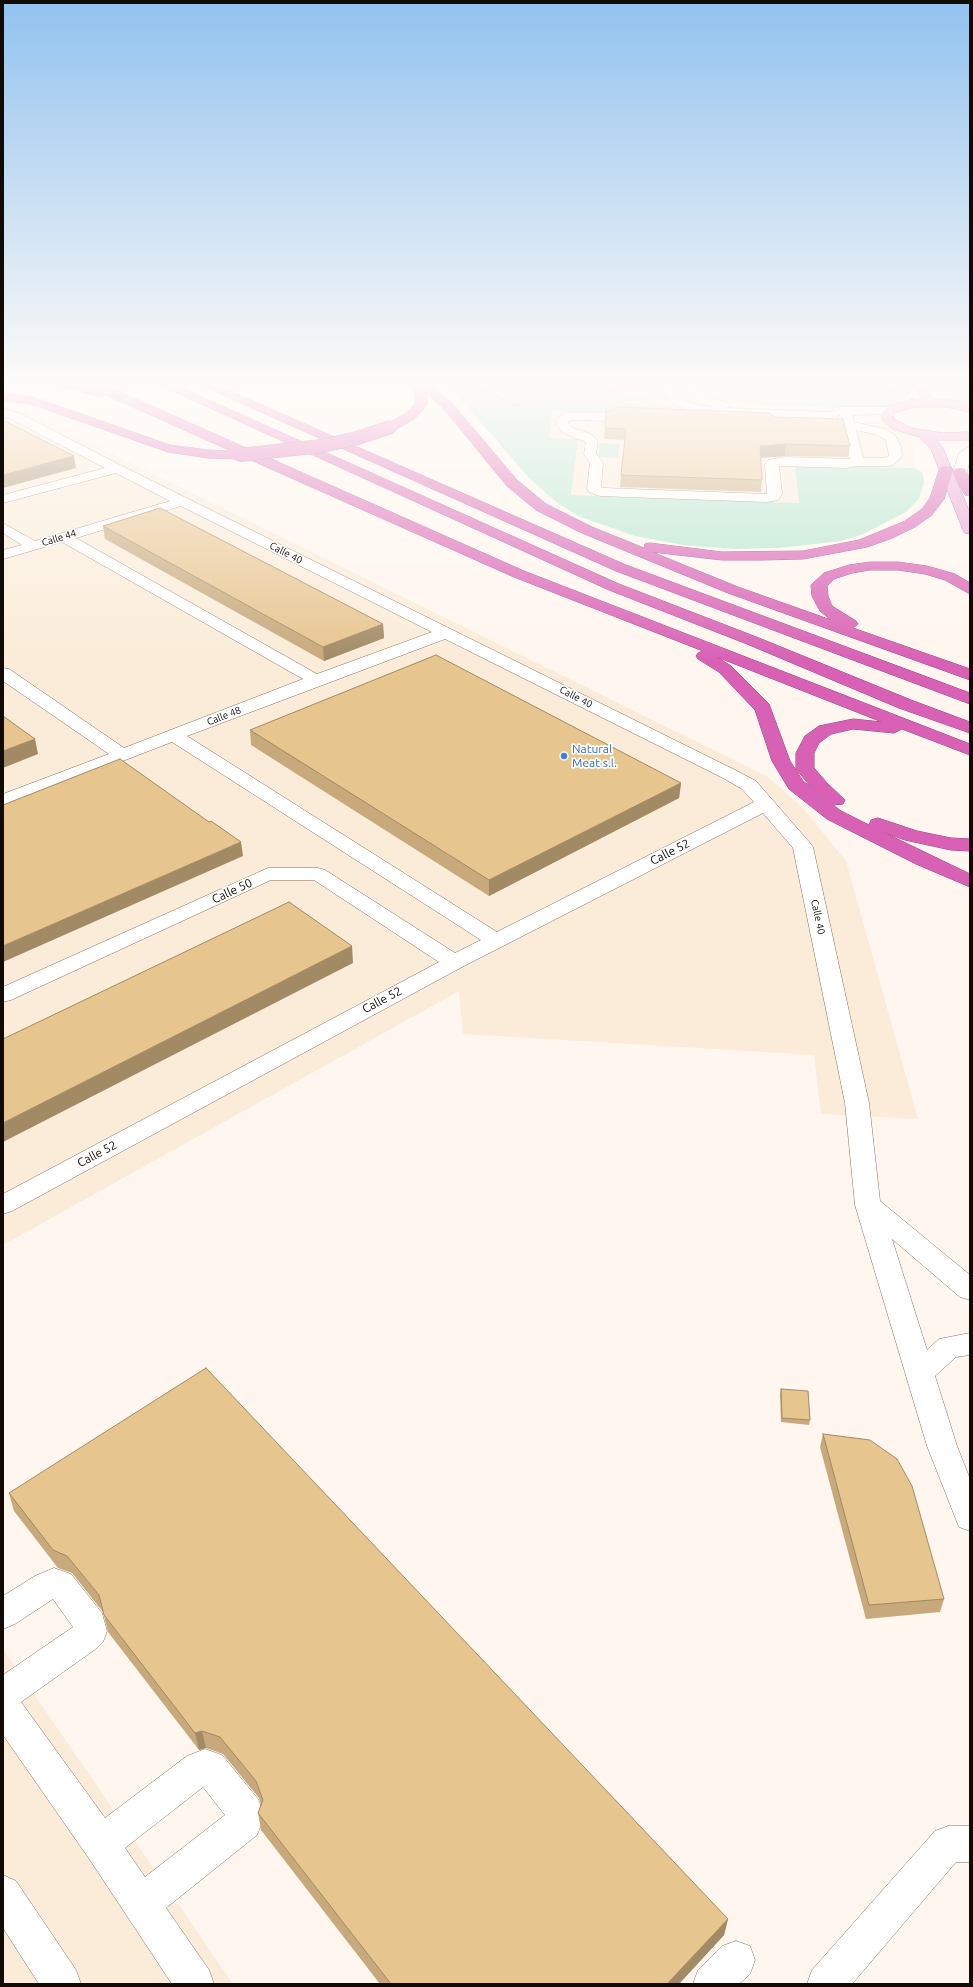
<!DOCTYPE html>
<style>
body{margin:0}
#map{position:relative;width:973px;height:1987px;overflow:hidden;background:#fff6ef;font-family:Ubuntu,sans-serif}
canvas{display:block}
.frame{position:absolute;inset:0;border:4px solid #110a05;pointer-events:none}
</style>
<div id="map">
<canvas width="973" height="1987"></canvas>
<div class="frame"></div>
</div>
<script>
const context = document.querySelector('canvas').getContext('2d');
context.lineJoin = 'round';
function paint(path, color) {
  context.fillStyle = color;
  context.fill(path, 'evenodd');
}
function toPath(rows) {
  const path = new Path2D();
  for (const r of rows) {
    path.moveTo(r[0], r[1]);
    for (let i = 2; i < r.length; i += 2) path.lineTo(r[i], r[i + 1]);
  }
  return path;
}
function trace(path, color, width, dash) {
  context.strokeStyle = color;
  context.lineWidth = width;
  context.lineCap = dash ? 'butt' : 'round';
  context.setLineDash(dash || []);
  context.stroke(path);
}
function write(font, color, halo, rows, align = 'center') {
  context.font = font + ' Ubuntu,sans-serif';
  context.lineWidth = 3.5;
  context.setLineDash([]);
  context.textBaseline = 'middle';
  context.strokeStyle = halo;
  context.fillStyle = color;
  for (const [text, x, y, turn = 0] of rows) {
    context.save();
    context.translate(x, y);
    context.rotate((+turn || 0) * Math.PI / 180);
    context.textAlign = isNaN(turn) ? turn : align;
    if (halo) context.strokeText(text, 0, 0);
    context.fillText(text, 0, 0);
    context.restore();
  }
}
paint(toPath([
 [597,383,716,383,720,392,742,403,764,406,810,406,813,420,685,412],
 [3,406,30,413,768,777,803,808,846,861,918,1119,821,1114,814,1055,463,1034,459,991,3,1245],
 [3,1649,233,1984,3,1984]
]), '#faecd8');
paint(toPath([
 [553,411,874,422,889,426,911,438,915,468,795,465,800,503,571,495,577,439,549,438]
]), '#fceadd');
paint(toPath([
 [444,383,597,383,685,412,704,415,553,411,549,438,578,439,571,495,799,503,795,465,915,468,923,473,924,483,919,499,906,512,863,534,841,541,779,548,734,549,683,545,635,536,578,516,556,502,529,478,464,403],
 [716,383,907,383,911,393,904,400,891,406,858,408,764,406,742,403,725,397],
 [934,383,970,383,970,404,946,399],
 [600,443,620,444,618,458,598,457]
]), '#b3e6ce');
const minor = toPath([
 [659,383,671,383,674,392,684,400,702,406,717,407,702,404,689,391,685,383,697,383,698,388,710,398,727,402,729,405,727,408,832,412,833,408,837,407,895,407,897,410,895,413,891,414,853,415,854,422,885,429,895,435,901,447,902,457,893,465,888,466,857,466,846,468,779,466,782,494,778,500,767,502,600,496,589,492,587,489,590,463,584,454,586,442,565,434,557,426,556,420,558,417,566,413,610,413,616,417,610,421,572,420,568,422,569,425,573,428,591,434,598,441,596,454,603,463,601,487,603,488,767,494,765,465,768,460,785,457,850,459,843,429,815,428,809,424,815,420,842,421,841,415,838,415,837,419,833,420,701,414,676,406,665,396,659,383],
 [856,430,877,435,886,440,889,456,885,458,863,458,856,430],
 [3,409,19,413,122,466,735,770,756,781,810,843,813,847,869,1103,880,1201,970,1275,970,1300,960,1297,892,1239,927,1350,939,1339,970,1333,970,1355,956,1357,935,1376,957,1446,970,1479,970,1531,959,1527,927,1446,855,1205,845,1103,793,848,763,813,462,967,12,1211,3,1214,3,1194,439,962,314,880,271,880,11,1000,3,1002,3,987,268,868,318,868,325,870,455,953,481,940,172,742,3,807,3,794,109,754,3,681,3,668,9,669,124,748,303,679,62,542,3,559,3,550,22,545,3,533,3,523,35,541,170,501,116,473,3,503,3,495,105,468,11,419,3,417,3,409],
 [181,506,432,632,317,674,76,538,181,506],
 [445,639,723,778,742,789,754,802,497,932,187,736,445,639],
 [970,446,970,459,967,472,965,475,955,475,953,472,959,453,970,446],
 [54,1568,71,1574,102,1613,107,1631,103,1642,97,1648,21,1702,105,1818,187,1756,205,1749,222,1755,258,1799,263,1812,264,1817,257,1835,166,1908,209,1970,214,1984,172,1984,88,1857,3,1735,3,1675,73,1627,53,1599,15,1624,3,1629,3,1596,35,1576,54,1568],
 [203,1787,225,1815,145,1877,125,1848,203,1787],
 [948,1826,970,1826,970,1862,956,1862,852,1984,807,1984,812,1970,935,1831,948,1826],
 [3,1875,16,1881,76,1970,81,1984,39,1984,3,1928,3,1875],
 [736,1941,750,1946,755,1960,750,1974,739,1984,693,1984,698,1970,722,1946,736,1941]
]);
const major = toPath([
 [911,383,923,383,933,399,946,399,970,404,970,412,946,407,914,407,895,413,893,415,894,419,912,428,942,433,970,432,970,440,936,440,943,448,970,513,970,534,965,533,963,530,931,449,919,437,893,429,883,421,881,415,887,407,913,399,921,399,911,383]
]);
const highway = toPath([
 [55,383,77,383,85,385,84,383,100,383,524,571,970,744,970,755,902,729,894,733,853,729,831,734,819,743,814,753,814,768,827,783,845,800,843,804,833,805,841,811,869,825,871,820,878,818,917,831,951,838,970,839,970,851,951,850,905,840,883,832,970,874,970,887,916,864,827,819,789,789,772,761,755,710,719,672,698,659,696,656,698,653,703,651,514,577,244,457,239,459,208,458,168,452,31,404,3,401,3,393,33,397,170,445,208,450,231,451,106,395,102,397,56,385,55,383],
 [717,657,882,722,853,719,819,726,805,736,796,753,796,769,811,787,803,781,790,761,769,704,731,666,717,657],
 [155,383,171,383,619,584,759,638,911,700,970,722,970,733,899,708,747,644,609,590,155,383],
 [196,383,212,383,626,565,970,693,970,704,616,571,196,383],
 [412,383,429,383,452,403,517,480,546,504,592,527,644,548,645,544,650,543,722,552,803,551,859,540,905,521,922,509,930,498,939,470,941,467,946,466,951,467,953,470,944,499,932,515,915,527,890,539,867,547,803,559,761,560,722,560,652,552,738,587,831,620,820,611,812,596,811,585,824,573,849,565,870,562,898,562,927,566,955,574,970,583,970,594,945,580,925,574,898,570,870,570,852,573,834,579,827,586,828,596,832,606,856,621,858,624,853,628,970,669,970,680,728,593,582,533,536,510,507,486,444,409,426,393,428,404,414,419,395,430,387,430,385,427,387,424,406,413,416,403,412,383],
 [960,468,965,469,970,479,970,496,965,495,963,492,953,472,955,469,960,468]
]);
trace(minor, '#857162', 1);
trace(major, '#924377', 1);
trace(highway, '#924377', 1);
trace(toPath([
 [473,383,487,392,519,406],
 [956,383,962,389],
 [893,384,894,393]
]), '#928983', 1.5, [2.5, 1]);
paint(minor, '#fff');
paint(major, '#e8a0d3');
paint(highway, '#d861b5');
const highwayBridge = toPath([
 [239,455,322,446,357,438,391,427]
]);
trace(highwayBridge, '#924377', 14, []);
trace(highwayBridge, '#d861b5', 13);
paint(toPath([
 [606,411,773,416,850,446,848,457,785,456,760,458,762,480,761,492,620,487,621,475,625,440,604,439],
 [103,526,383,624,384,638,324,661,105,539],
 [250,730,681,783,679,798,489,896,251,745],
 [781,1389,810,1420,809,1425,781,1422,780,1394],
 [823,1434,944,1599,940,1612,866,1619,820,1447],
 [9,1493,728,1919,724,1935,679,1984,380,1984,261,1830,258,1813,261,1804,259,1798,223,1754,206,1748,199,1750,108,1632,103,1612,72,1573,58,1568,14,1511]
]), '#c7a97b');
paint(toPath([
 [786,444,785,456,758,458,760,446],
 [74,456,76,468,3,488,3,475],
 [383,624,384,638,324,661,323,647],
 [35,739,38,754,3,768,3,751],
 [681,783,679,798,489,896,489,880],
 [241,842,243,856,3,962,3,946],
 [352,946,353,963,3,1142,3,1123],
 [202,1731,206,1748,199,1750,195,1733],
 [728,1919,724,1935,679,1984,667,1984]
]), '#a28a64');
const building = toPath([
 [617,407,770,413,773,416,777,417,843,419,850,446,786,444,760,446,762,480,621,475,626,429,605,428,606,411,611,411,617,407],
 [3,420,74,456,3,475,3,420],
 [160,508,383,624,323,647,103,526,160,508],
 [436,655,681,783,489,880,250,730,436,655],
 [3,716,35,739,3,751,3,716],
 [120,759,209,822,211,821,241,842,3,946,3,805,120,759],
 [289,902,352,946,3,1123,3,1039,289,902],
 [206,1368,728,1919,667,1984,391,1984,258,1813,263,1800,256,1781,220,1737,202,1731,195,1733,104,1615,99,1595,67,1556,53,1550,9,1493,206,1368],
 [781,1389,808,1391,810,1420,782,1418,781,1389],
 [823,1434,870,1440,897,1459,912,1486,944,1599,869,1605,823,1434]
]);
paint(building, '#e7c58f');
trace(building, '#a28a64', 1);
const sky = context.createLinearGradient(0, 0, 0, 662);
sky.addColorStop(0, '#91c2ef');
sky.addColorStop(0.58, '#fffbf8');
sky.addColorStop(1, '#fffbf800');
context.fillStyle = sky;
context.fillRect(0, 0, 973, 662);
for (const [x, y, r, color] of [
 [564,756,4,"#3f7fe0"]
]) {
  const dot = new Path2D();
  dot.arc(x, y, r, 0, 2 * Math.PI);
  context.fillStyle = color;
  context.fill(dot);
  trace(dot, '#fff', 1.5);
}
write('10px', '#110a05', '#fff', [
 ["Calle 44",59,538,-17],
 ["Calle 40",286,553,27],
 ["Calle 40",576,697,27],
 ["Calle 48",224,716,-21],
 ["Calle 40",818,917,78]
]);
write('12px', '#366cbe', '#fff', [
 ["Natural",572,749],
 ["Meat s.l.",572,763]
], 'left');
write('12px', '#110a05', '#fff', [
 ["Calle 52",670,852,-27],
 ["Calle 50",232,891,-25],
 ["Calle 52",382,1000,-28],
 ["Calle 52",97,1154,-28]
]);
</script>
